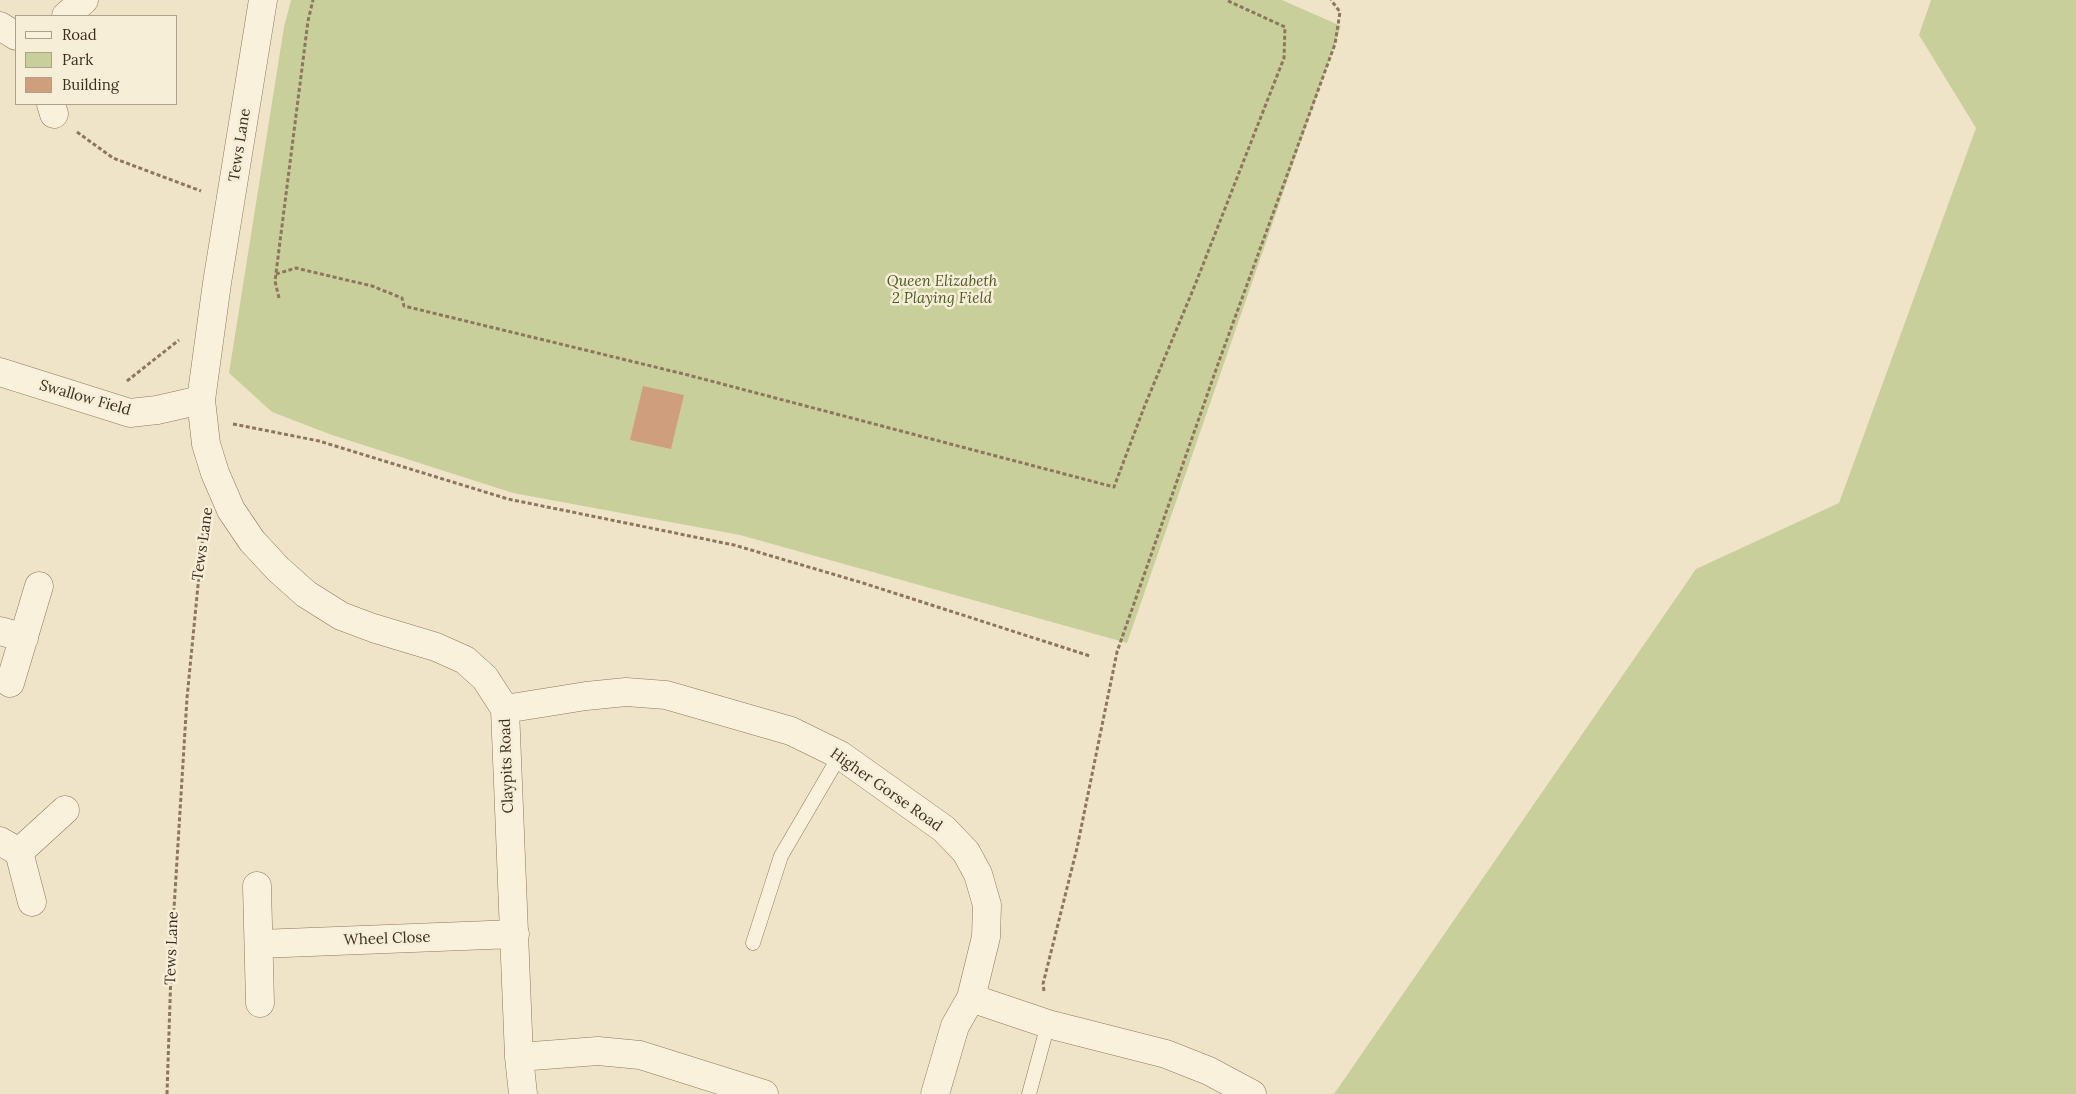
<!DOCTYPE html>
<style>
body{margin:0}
#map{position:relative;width:2076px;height:1094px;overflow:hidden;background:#f0e4c8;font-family:Lora,serif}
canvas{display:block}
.legend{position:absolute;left:15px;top:15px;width:162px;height:90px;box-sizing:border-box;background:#f7eed8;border:1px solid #ada18e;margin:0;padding:6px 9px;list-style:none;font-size:15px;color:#3d2e20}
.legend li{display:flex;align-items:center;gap:10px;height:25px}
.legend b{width:25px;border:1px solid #ada18e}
</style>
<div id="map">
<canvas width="2076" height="1094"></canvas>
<ul class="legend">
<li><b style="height:6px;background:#faf1dc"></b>Road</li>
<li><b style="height:14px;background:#c9cf9b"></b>Park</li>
<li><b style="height:14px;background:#cf9f7d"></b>Building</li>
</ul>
</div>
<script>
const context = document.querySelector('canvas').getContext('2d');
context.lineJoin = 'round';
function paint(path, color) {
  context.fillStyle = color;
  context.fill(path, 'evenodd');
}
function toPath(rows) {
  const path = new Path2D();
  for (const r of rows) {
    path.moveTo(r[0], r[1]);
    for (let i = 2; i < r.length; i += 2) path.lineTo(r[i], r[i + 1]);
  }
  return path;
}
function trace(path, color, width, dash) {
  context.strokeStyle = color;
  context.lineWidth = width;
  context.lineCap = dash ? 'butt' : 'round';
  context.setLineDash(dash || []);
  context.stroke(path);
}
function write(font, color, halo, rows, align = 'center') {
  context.font = font + ' Lora,serif';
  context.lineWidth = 5;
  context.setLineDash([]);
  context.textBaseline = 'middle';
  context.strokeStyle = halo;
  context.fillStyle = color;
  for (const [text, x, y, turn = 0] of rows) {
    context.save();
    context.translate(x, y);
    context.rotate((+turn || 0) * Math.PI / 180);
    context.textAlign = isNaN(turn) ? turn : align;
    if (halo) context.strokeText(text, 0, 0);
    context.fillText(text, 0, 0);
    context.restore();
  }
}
paint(toPath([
 [291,0,1282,0,1341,26,1127,643,740,535,513,493,332,435,272,412,229,373,284,27],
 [1931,0,2076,0,2076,1094,1334,1094,1696,569,1839,503,1976,128,1919,35]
]), '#c9cf9b');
paint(toPath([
 [643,386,684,395,671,449,630,440]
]), '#cf9f7d');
const lane = toPath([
 [753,943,781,856,840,755],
 [1029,1094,1048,1024]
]);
const street = toPath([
 [263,0,217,283,201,400,206,444,215,473,231,510,252,541,278,569,306,594,341,616,373,628,436,647,465,660,485,678,505,709,519,1057,523,1094],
 [66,16,84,0],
 [0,26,16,36],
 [51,104,54,114],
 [0,372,130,413,157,410,201,400],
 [0,631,24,638],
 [10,683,39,586],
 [505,709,586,696,626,692,666,695,791,731,840,755,944,829,966,852,978,874,987,905,986,937,971,998,955,1026,935,1094],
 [0,841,19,852,32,902],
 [19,852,65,810],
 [257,886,260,1003],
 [259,944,515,934],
 [971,998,1048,1024,1166,1054,1209,1071,1252,1094],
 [519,1057,598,1051,640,1055,764,1094]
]);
trace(lane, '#8d765c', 15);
trace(street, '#8d765c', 29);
trace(toPath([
 [77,132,113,158,201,191],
 [276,274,296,268,372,286,402,298,404,306,688,375,1114,487,1145,405,1195,285,1284,58,1285,27,1226,0],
 [279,298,275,281,308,21,313,0],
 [127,381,179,340],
 [233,424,319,441,508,499,734,545,863,583,1090,656],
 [1044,991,1043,984,1077,848,1117,652,1218,364,1335,44,1340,12,1331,0],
 [167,1094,172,941,187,698,204,524]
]), '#8d765c', 3, [4, 2.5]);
trace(lane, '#faf1dc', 14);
trace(street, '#faf1dc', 28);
write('15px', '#3d2e20', '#f7eed8', [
 ["Tews Lane",240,145,-81],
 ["Swallow Field",85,398,16],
 ["Tews Lane",203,544,-82],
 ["Claypits Road",507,766,-92],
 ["Higher Gorse Road",886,790,35],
 ["Wheel Close",387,939,-2],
 ["Tews Lane",172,948,-88]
]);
write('italic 15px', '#4d5a26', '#f7eed8', [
 ["Queen Elizabeth",942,282],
 ["2 Playing Field",942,299]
]);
</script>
